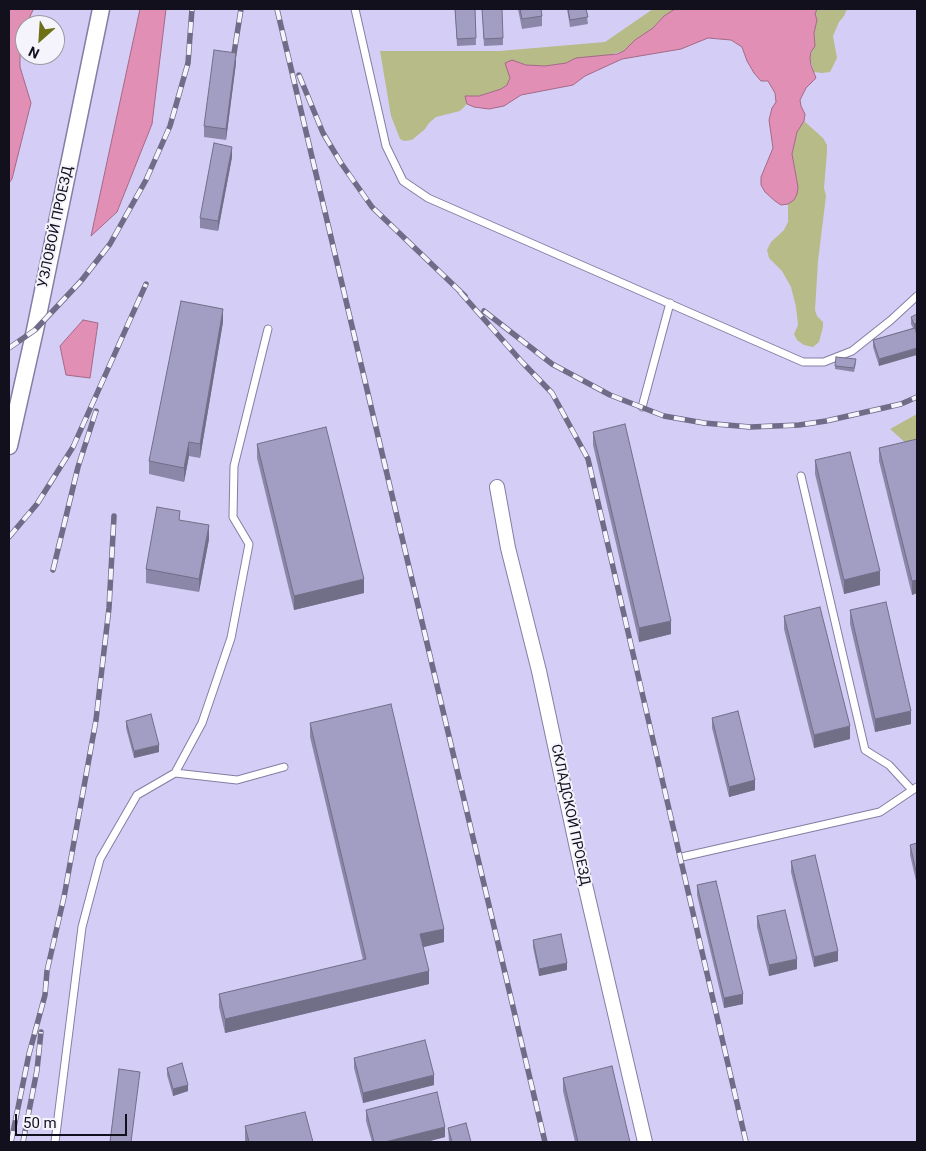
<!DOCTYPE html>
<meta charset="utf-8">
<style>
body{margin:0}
#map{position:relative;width:926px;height:1151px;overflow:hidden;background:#d4cef7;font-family:Roboto,sans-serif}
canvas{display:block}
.frame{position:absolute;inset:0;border:10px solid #13101e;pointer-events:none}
.north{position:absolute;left:15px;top:15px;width:50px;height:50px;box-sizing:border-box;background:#f5f4fc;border:1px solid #9b99a3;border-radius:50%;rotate:206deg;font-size:14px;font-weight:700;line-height:20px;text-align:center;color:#13101e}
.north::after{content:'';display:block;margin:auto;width:18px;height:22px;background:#6d7015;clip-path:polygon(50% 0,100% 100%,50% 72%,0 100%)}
.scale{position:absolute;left:15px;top:1114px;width:112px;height:22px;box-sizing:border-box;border:2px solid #13101e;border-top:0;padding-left:6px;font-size:15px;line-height:18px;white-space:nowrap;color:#13101e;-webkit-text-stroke:4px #f5f4fc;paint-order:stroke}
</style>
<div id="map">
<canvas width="926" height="1151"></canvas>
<div class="frame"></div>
<div class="north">N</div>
<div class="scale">50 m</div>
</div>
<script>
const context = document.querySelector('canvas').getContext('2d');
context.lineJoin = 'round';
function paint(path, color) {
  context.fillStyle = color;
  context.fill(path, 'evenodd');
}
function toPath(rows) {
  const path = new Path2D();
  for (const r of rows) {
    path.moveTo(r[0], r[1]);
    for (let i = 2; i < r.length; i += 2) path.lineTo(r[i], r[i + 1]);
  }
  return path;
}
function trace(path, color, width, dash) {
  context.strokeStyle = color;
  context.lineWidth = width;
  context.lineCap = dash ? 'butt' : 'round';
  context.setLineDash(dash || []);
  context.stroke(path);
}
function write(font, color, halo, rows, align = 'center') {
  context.font = font + ' Roboto,sans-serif';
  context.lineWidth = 4;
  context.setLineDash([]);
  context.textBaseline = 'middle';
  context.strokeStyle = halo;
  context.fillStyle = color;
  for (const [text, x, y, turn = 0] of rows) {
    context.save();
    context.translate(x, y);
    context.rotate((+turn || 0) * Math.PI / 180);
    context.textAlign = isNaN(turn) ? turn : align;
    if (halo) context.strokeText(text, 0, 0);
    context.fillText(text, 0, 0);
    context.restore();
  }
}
paint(toPath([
 [653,9,675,9,664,16,653,28,635,40,624,51,604,56,576,58,566,63,545,66,526,65,519,62,506,62,510,78,507,85,501,89,479,96,466,96,467,104,460,111,436,117,429,123,425,129,412,140,404,141,400,139,391,116,380,51,499,51,605,42],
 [817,9,847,9,844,16,839,22,833,36,837,58,830,72,822,73,814,72,810,58,815,40,814,33,817,20,815,14],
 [804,121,823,138,827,145,827,152,824,188,826,196,818,261,815,310,817,316,823,322,823,327,819,342,813,347,804,345,797,340,794,334,798,325,796,307,791,287,782,271,769,258,767,250,771,242,784,230,788,222,788,204,794,200,798,187,792,154,797,132],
 [917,414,917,453,890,429]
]), '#b7bb87');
const water = toPath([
 [9,9,31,9,33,10,26,25,25,25,20,39,20,67,31,103,12,179,9,183,9,9],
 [140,9,166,9,152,124,117,212,91,236,140,9],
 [675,9,817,9,815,14,817,20,814,33,815,46,811,52,810,58,811,65,816,78,806,88,800,100,801,106,805,114,804,121,797,132,792,154,798,187,797,194,794,200,788,204,781,205,775,201,765,192,761,185,761,177,773,148,769,120,772,108,776,102,775,93,768,81,761,81,754,73,747,61,742,47,731,40,708,38,681,49,622,59,585,76,573,85,521,95,504,106,489,109,474,107,467,104,465,96,479,96,501,89,507,85,510,78,505,63,512,60,526,65,545,66,566,63,576,58,617,54,624,51,635,40,653,28,664,16,675,9],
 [83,320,98,323,90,378,66,375,60,346,83,320]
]);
paint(water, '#e18fb4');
trace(water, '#a36987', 1);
const service = toPath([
 [355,9,386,146,403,181,428,198,803,362,824,362,852,351,891,320,917,296],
 [642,407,670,303],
 [801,476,865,750,889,765,912,790],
 [175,773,202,723,231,638,249,544,233,517,234,466,268,329],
 [682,857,880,812,917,787],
 [55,1142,82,927,100,859,137,795,175,773,237,780,284,767]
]);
const minor = toPath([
 [497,487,508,548,539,671,583,876,645,1142]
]);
const tertiary = toPath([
 [9,446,35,330,101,9]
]);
trace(service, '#837ea3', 9);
trace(minor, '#837ea3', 16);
trace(tertiary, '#837ea3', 19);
trace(service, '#fff', 7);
trace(minor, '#fff', 14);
trace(tertiary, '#fff', 16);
const rail = toPath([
 [277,9,545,1142],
 [232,66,241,9],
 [299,75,323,133,341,163,372,207,465,296],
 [460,292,522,362,552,393,588,459,746,1142],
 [484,311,552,364,610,395,664,416,704,423,750,427,799,425,826,421,901,404,917,397],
 [9,348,35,330,81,281,110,244,146,180,170,126,188,63,192,9],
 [9,537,37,504,73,447,146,284],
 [53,570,78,467,96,411],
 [11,1142,29,1054,45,995,47,971,64,897,96,720,109,608,114,516],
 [23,1142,37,1070,41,1032]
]);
trace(rail, '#706c87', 5.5);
trace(rail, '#f5f4fc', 4, [11]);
paint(toPath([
 [455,9,475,9,476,45,457,46],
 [482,9,503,38,503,45,484,46],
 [518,9,541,9,542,16,542,26,522,29],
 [567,9,586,9,588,24,570,27],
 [236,63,226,140,204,137,204,126],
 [232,157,218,231,200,228,200,218],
 [911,317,917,330,879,366,873,347,873,340,913,328,911,324],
 [223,322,200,458,189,456,184,482,149,474,149,461],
 [856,363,854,372,835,369,835,366],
 [593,432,671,634,639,642,593,445],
 [917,441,917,593,912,595,879,461,879,448],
 [257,444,364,593,294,610,257,458],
 [815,460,880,585,844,594,815,474],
 [180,520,209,539,199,592,146,583,146,569],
 [850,610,911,724,875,732,850,624],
 [784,616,850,739,814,748,784,629],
 [712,718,755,790,729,797,712,728],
 [126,721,159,752,134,758,126,728],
 [310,723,444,942,423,947,429,984,225,1033,219,1007,219,994,363,960,310,737],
 [917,843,917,885,910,855,910,845],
 [791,861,838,961,814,967,791,872],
 [697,885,743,1004,724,1008,697,895],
 [757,916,797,969,769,976,757,927],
 [533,940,567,970,539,976,533,947],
 [354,1058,434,1085,363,1103,354,1068],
 [167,1068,188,1091,173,1096,167,1075],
 [563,1078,630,1142,575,1142,563,1091],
 [366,1110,445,1137,426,1142,372,1142,366,1121],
 [245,1126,313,1142,245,1142],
 [448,1128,471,1142,449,1142]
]), '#8b87a8');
paint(toPath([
 [236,53,236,63,226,140,226,129],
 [232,147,232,157,218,231,218,221],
 [223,309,223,322,200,458,200,444],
 [917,323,917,330,914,331,914,324],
 [917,348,917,355,879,366,879,359],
 [189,442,189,456,184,482,184,468],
 [209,525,209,539,199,592,199,579],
 [880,571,880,585,844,594,844,580],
 [364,579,364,593,294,610,294,596],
 [917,580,917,593,912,595,912,581],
 [671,621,671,634,639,642,639,628],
 [911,711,911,724,875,732,875,719],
 [850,726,850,739,814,748,814,735],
 [159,745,159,752,134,758,134,751],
 [755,780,755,790,729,797,729,787],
 [444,929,444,942,420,948,420,934],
 [838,951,838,961,814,967,814,957],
 [797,959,797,969,769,976,769,965],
 [567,963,567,970,539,976,539,969],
 [429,971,429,984,225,1033,225,1019],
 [743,994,743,1004,724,1008,724,998],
 [434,1075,434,1085,363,1103,363,1093],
 [188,1085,188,1091,173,1096,173,1089],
 [445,1127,445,1137,426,1142,385,1142]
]), '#716e88');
const building = toPath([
 [455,9,475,9,476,38,457,39,455,9],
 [482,9,502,9,503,38,484,39,482,9],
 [520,9,541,9,542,16,522,19,520,9],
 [568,9,586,9,588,17,570,20,568,9],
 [214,50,236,53,226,129,204,126,214,50],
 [214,143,232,147,218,221,200,218,214,143],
 [181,301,223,309,200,444,189,442,184,468,149,461,181,301],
 [917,314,917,323,914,324,911,317,917,314],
 [915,328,917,335,917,348,879,359,873,340,915,328],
 [836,357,856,359,854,368,835,366,836,357],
 [625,424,671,621,639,628,593,432,625,424],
 [326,427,364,579,294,596,257,444,326,427],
 [917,439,917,580,912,581,879,448,917,439],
 [850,452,880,571,844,580,815,460,850,452],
 [157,507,180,511,179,520,209,525,199,579,146,569,157,507],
 [886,602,911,711,875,719,850,610,886,602],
 [820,607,850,726,814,735,784,616,820,607],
 [391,704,444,929,420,934,429,971,225,1019,219,994,366,959,310,723,391,704],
 [738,711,755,780,729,787,712,718,738,711],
 [151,714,159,745,134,751,126,721,151,714],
 [917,843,917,875,910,845,917,843],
 [815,855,838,951,814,957,791,861,815,855],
 [716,881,743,994,724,998,697,885,716,881],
 [785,910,797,959,769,965,757,916,785,910],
 [561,934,567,963,539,969,533,940,561,934],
 [425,1040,434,1075,363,1093,354,1058,425,1040],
 [182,1063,188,1085,173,1089,167,1068,182,1063],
 [612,1066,630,1142,578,1142,563,1078,612,1066],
 [119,1069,140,1072,131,1142,110,1142,119,1069],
 [437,1092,445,1127,385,1142,374,1142,366,1110,437,1092],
 [305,1112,313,1142,249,1142,245,1126,305,1112],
 [466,1123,471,1142,452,1142,448,1128,466,1123]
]);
paint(building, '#a29dc3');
trace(building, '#716e88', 1);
write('14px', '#13101e', '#f5f4fc', [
 ["УЗЛОВОЙ ПРОЕЗД",56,227,-78],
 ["СКЛАДСКОЙ ПРОЕЗД",570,815,78]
]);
</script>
